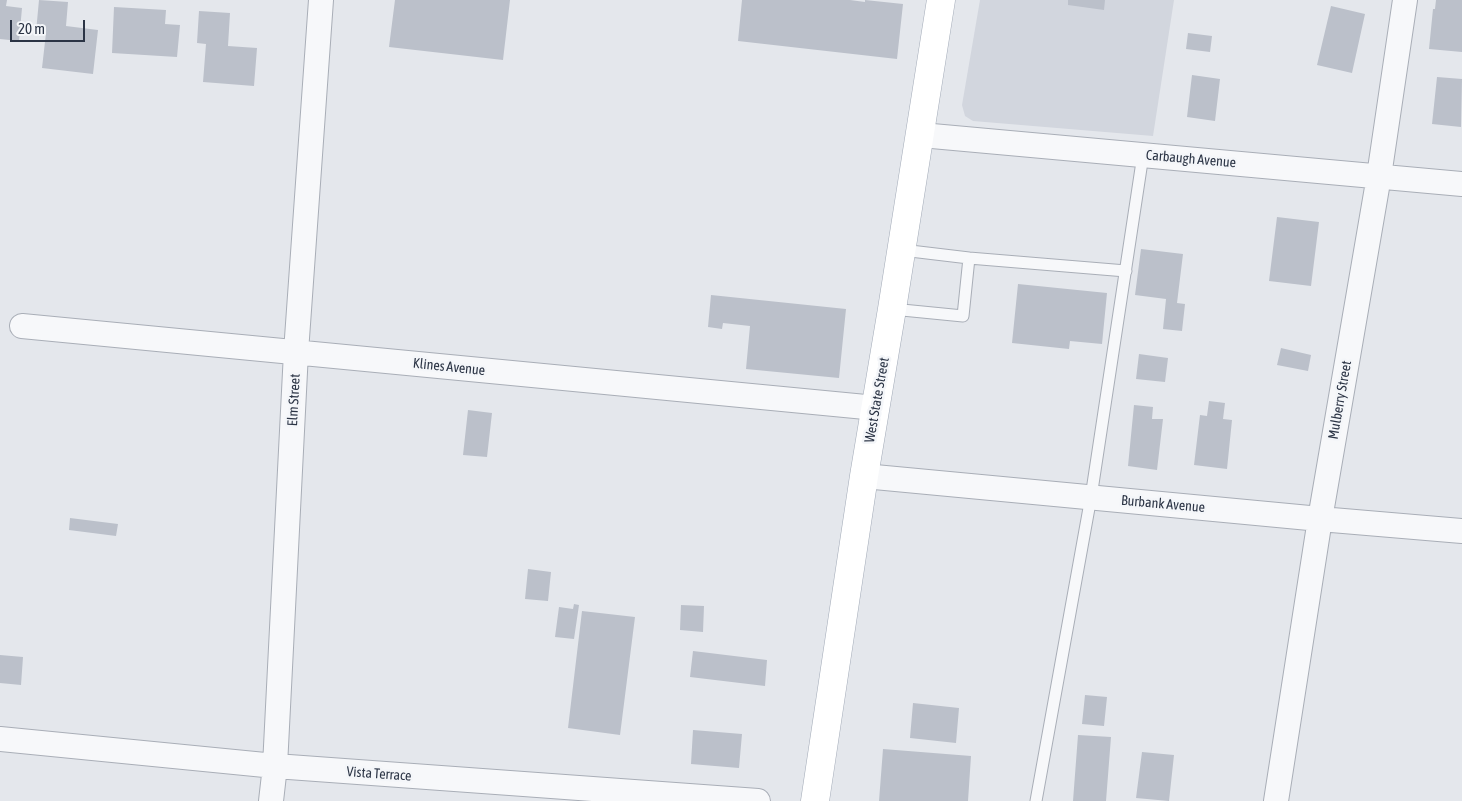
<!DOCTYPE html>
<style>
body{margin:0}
#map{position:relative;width:1462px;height:801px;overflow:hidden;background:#e4e7ec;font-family:"Asap Condensed",sans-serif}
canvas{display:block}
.scale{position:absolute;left:10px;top:20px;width:75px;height:22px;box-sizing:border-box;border:2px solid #2b3445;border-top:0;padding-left:6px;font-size:15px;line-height:18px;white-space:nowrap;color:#2b3445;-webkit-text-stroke:4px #f4f6f9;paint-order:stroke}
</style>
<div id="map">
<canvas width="1462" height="801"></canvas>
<div class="scale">20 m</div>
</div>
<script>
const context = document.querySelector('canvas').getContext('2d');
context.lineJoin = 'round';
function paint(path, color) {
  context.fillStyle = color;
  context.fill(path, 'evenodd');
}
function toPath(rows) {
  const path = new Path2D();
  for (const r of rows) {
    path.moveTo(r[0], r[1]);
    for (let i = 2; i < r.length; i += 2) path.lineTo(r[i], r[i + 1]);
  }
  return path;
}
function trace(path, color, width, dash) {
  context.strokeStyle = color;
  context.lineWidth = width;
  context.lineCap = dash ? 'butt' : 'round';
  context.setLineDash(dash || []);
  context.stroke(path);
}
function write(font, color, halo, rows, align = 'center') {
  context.font = font + ' "Asap Condensed",sans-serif';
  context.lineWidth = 5;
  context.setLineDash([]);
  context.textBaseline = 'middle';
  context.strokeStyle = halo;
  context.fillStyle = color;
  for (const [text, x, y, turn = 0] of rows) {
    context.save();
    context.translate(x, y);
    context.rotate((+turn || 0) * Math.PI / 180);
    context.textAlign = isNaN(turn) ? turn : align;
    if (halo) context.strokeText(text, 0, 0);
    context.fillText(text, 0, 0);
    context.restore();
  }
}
paint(toPath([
 [980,0,1174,0,1153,136,973,121,965,116,962,105]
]), '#d2d6de');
paint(toPath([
 [0,0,7,0,6,6,22,8,19,41,0,39],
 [39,0,68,2,66,26,98,30,93,74,42,68,46,33,36,32],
 [395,0,510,0,503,60,389,47],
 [742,0,850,0,865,2,865,0,903,4,897,59,738,41],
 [1068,0,1105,0,1104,10,1068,5],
 [1436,0,1462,0,1462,52,1429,49,1433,9,1435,9],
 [1331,6,1365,14,1352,73,1317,65],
 [114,7,166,10,165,24,180,25,177,57,112,53],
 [199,11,230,13,228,46,257,48,254,86,203,82,206,44,197,43],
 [1188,33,1212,36,1210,52,1186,49],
 [1192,75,1220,79,1215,121,1187,117],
 [1437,77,1462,79,1461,127,1432,124],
 [1277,217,1319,222,1311,286,1269,281],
 [1141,249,1183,254,1177,303,1185,304,1182,331,1163,329,1166,299,1135,295],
 [1018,284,1107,293,1102,344,1070,341,1069,349,1012,343],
 [711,295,846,309,839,378,746,369,750,326,723,323,722,329,708,327],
 [1281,348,1311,355,1308,371,1277,365],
 [1139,354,1168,358,1165,382,1136,379],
 [1209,401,1225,403,1223,419,1232,420,1227,469,1194,465,1200,415,1207,416],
 [1134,405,1153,407,1152,419,1163,419,1157,470,1128,466],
 [468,410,492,413,487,457,463,455],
 [70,518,118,524,116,536,69,530],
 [528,569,551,572,548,601,525,599],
 [574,604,579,605,574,639,555,637,559,607,573,609],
 [681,605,704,606,703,632,680,630],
 [582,611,635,617,620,735,568,728],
 [693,651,767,660,765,686,690,677],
 [0,655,23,657,21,685,0,683],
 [1085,695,1107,697,1104,726,1082,724],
 [913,703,959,708,956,743,910,738],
 [693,730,742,734,739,768,691,764],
 [1078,735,1111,737,1106,801,1073,801],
 [883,749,971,756,968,801,879,801],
 [1142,752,1174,755,1169,801,1136,798]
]), '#bbc0ca');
const service = toPath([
 [969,258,1126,271],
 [892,309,963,316,969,258,902,250],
 [1036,801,1091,497,1143,155]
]);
const minor = toPath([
 [921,135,1462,184],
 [22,326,876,408],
 [864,476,1320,519,1462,531],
 [0,739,275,766,758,801],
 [271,801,275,766,296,352,321,0],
 [1276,801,1320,519,1379,176,1405,0]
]);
const primary = toPath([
 [815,801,864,476,892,309,941,0]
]);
trace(service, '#a9aeb7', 13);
trace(minor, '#a9aeb7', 26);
trace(primary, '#a3abb8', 29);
trace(service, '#f7f8fa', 11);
trace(minor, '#f7f8fa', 24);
trace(primary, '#fff', 28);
write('14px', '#2b3445', '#f4f6f9', [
 ["Carbaugh Avenue",1191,159,5],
 ["Klines Avenue",449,367,6],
 ["Elm Street",294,400,-87],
 ["West State Street",877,400,-80],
 ["Mulberry Street",1340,400,-80],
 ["Burbank Avenue",1163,504,5],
 ["Vista Terrace",379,774,4]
]);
</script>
